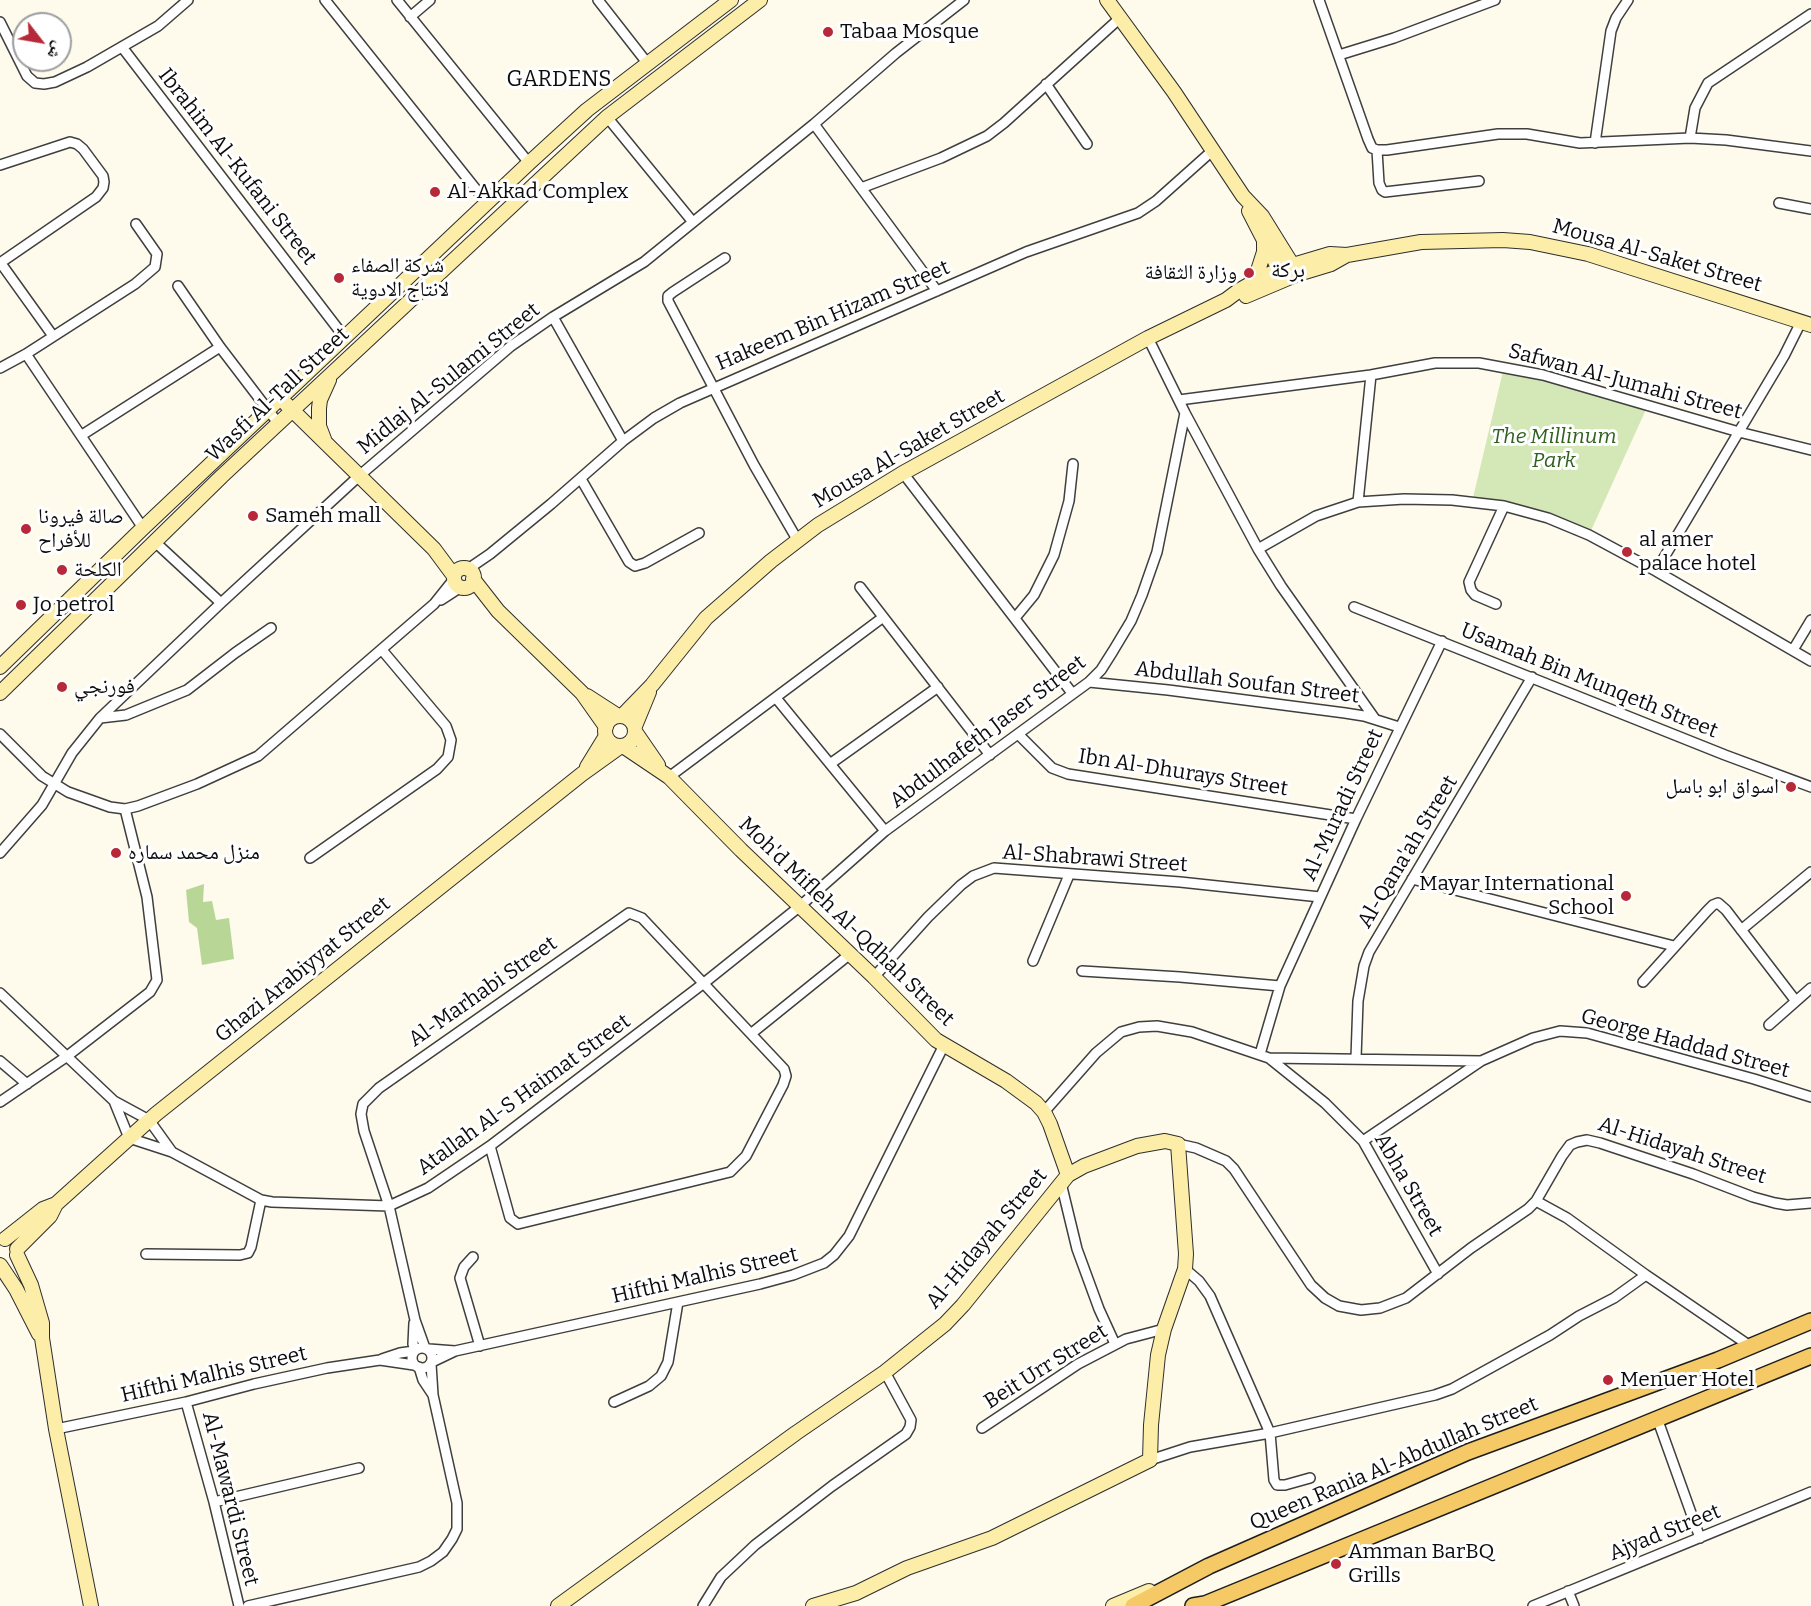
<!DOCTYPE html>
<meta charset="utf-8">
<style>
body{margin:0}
#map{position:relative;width:1811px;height:1606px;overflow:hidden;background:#fefaec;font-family:Bitter,"Noto Naskh Arabic",serif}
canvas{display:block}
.north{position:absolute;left:12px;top:12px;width:60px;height:60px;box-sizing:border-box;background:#fff;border:2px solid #9e9e9e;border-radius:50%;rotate:121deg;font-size:16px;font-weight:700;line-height:24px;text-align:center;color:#0c0c0c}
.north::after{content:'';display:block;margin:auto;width:21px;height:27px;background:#b72938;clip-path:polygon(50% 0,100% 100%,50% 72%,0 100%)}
</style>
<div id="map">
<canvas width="1811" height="1606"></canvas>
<div class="north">ش</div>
</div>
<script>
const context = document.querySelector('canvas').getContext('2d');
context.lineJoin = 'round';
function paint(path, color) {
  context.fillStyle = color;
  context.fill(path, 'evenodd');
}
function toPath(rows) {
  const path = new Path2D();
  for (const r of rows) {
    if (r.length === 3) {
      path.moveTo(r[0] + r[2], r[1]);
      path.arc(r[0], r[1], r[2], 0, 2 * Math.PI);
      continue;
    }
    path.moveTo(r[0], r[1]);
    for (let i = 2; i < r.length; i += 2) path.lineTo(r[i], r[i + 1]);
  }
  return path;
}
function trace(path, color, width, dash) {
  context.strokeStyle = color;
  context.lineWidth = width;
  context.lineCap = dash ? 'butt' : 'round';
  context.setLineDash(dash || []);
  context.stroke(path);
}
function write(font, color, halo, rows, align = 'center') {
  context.font = font + ' Bitter,"Noto Naskh Arabic",serif';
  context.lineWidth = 6;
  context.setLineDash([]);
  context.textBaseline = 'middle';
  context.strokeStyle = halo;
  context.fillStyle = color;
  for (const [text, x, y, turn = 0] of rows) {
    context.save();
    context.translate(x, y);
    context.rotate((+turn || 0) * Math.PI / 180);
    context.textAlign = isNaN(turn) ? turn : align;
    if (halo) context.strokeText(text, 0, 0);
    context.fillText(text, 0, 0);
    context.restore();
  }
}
paint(toPath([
 [1504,367,1648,405,1589,535,1574,528,1472,502]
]), '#d3e7b7');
paint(toPath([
 [204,884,203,902,212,901,216,920,229,918,234,959,202,965,197,928,189,922,186,890]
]), '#b8d797');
const street = toPath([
 [325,0,487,203],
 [397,0,529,163],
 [598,0,648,64],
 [1319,0,1368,139,1372,148,1377,150,1387,150,1498,134,1527,134,1580,143,1690,138,1726,140,1811,151],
 [410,17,430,0],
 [0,22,27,76,35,83,44,84,55,82,87,67,158,26,188,0],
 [122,47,345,338],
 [1339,55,1394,38,1495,0],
 [1046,84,1087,144],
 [607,117,692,221],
 [814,124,937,291],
 [1690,138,1695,108,1708,83,1811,14],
 [1595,143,1611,31,1616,18,1628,0],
 [1377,150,1379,183,1382,190,1385,192,1479,181],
 [0,165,70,142,77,144,83,149,103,176,104,182,103,188,96,197,0,263],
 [861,188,941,158,987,136,1004,123,1120,18],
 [1779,203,1811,209],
 [725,258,673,292,668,296,668,301,754,465,798,541],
 [0,262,53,336],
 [178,286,220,347,278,423],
 [553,317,623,441],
 [1148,338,1185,413,1258,549,1281,586,1375,719],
 [26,354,143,528],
 [0,368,26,354,135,284,155,267,157,254,136,224],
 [1179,400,1371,375,1435,363,1479,363,1543,375,1739,432,1811,450],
 [82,435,220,347],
 [903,473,1072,693],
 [581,479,629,562,635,566,645,563,699,533],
 [1358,502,1371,375],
 [154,541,221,603],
 [1258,549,1316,516,1358,502,1404,499,1452,500,1504,506,1548,518,1589,535,1656,571,1811,661],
 [468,569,490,554,551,504,623,441,654,418,680,403,1026,252,1138,213,1156,201,1212,151],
 [1656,571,1784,356,1801,322],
 [860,587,990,755],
 [441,600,461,587],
 [1496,604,1475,595,1471,590,1469,582,1504,506],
 [1354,607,1725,755,1811,787],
 [1015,618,1034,595,1054,555,1069,501,1073,464],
 [1793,650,1811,620],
 [1089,682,1168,690,1345,713,1364,716,1399,727],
 [776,698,885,831],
 [100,718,126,715,187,690,235,653,271,628],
 [0,734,42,776,68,792,110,807,125,809,138,806,197,784,258,756,434,604,454,579],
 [1019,735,1052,768,1068,774,1356,819],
 [830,764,938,687],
 [669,777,882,618],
 [0,853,42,805,72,753,100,718,221,603,359,476,511,346,553,317,644,262,814,124,896,53,964,0],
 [310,858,437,769,448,757,451,740,446,726,382,650],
 [1412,879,1674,946],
 [1741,930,1811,872],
 [1033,961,1069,875],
 [1082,971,1180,977,1280,986],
 [874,977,928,917,961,885,973,876,994,868,1180,882,1320,897],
 [1643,982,1707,911,1713,905,1718,903,1726,910,1795,1000],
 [0,993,114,1101,149,1120,172,1152],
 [1769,1025,1811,988],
 [752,1033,850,954],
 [1260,1054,1280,986,1356,819,1442,641],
 [1269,1058,1481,1061],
 [1356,1058,1358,1001,1364,966,1369,952,1532,677],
 [0,1061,27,1084],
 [114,1101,129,1138,172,1152,261,1200,272,1202,389,1206,428,1188,490,1146,704,983,799,907,885,831,1089,682,1101,670,1113,651,1131,621,1142,595,1157,552,1185,413],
 [0,1102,66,1057,150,992,157,980,147,897,125,809],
 [1044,1112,1096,1053,1121,1032,1139,1027,1157,1026,1192,1032,1269,1058,1325,1103,1363,1141,1438,1274],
 [1363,1141,1481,1061,1533,1038,1560,1031,1587,1033,1754,1079,1811,1097],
 [1178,1144,1196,1148,1226,1161,1234,1169,1311,1285,1325,1298,1339,1306,1361,1310,1380,1308,1406,1298,1471,1248,1528,1209,1536,1201,1562,1156,1570,1145,1577,1142,1587,1140,1600,1143,1693,1174,1753,1197,1775,1203,1787,1205,1811,1203],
 [1061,1183,1077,1249,1099,1309,1115,1344],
 [1536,1201,1567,1218,1646,1275,1750,1346],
 [146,1254,240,1255,248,1253,251,1247,261,1200],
 [473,1257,464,1267,460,1278,480,1346],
 [1185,1269,1199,1281,1210,1296,1270,1433,1274,1480,1277,1485,1285,1485,1310,1478],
 [414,1323,413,1344,415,1350],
 [422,1358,10],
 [425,1348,415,1320,389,1206,364,1131,361,1114,363,1104,379,1088,629,913,642,918,784,1069,786,1076,783,1085,746,1156,730,1172,518,1224,510,1218,490,1146],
 [429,1349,455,1351],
 [382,1359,400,1353,414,1351],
 [432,1362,455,1351,760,1284,793,1275,824,1263,834,1255,849,1236,944,1045],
 [419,1367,423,1380,433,1395],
 [186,1402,214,1502,239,1606],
 [614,1402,649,1386,661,1376,668,1362,678,1302],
 [1657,1418,1700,1538],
 [982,1428,1078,1364,1126,1339,1164,1329],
 [56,1429,186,1402,254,1384,327,1368,380,1360,414,1365],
 [1150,1460,1190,1447,1270,1433,1435,1395,1452,1389,1550,1335,1579,1316,1614,1298,1646,1275],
 [214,1502,359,1468],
 [1568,1591,1574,1606],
 [248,1606,419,1567,431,1561,443,1552,452,1539,457,1529,457,1503,433,1395,431,1364],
 [703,1606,721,1577,755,1545,832,1486,906,1434,910,1427,911,1420,885,1372],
 [1533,1606,1811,1492]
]);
const secondary = toPath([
 [1107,0,1174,92,1243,196,1262,216,1298,274],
 [1249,211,1283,277],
 [1254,283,1264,252,1264,240],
 [1246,296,1298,274,1331,264,1347,255],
 [286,404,434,549,454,576],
 [324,439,319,426,319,408,320,400,329,380],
 [464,578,10],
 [473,579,498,611,582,693,606,727],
 [0,667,143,528,529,163,587,110,731,0],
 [0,693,222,476,607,117,760,0],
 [587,696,618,716],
 [620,731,15],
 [622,716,652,685,706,618,771,561,818,525,903,473,1148,338,1226,300,1238,291,1264,276,1293,265,1330,254,1347,255,1421,242,1503,240,1530,242,1588,254,1811,325],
 [635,726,649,692],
 [636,733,658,765],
 [623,746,669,777,741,850,874,977,936,1040,1006,1081,1036,1103,1044,1112,1050,1124,1068,1175],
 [587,767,606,736],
 [5,1239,43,1209,56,1204],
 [17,1249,50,1216,56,1204,156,1114,582,774,621,746],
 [17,1255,31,1285,42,1323,42,1338,56,1429,91,1606],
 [0,1265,16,1289,39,1334],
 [558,1606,796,1433,885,1372,945,1324,963,1305,1068,1175,1084,1166,1137,1146,1165,1141,1178,1144,1186,1254,1185,1269,1164,1329,1158,1355,1151,1425,1150,1460,992,1538,907,1568,856,1593,813,1606],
 [1113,1606,1149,1591]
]);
const primary = toPath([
 [1133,1606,1209,1566,1468,1452,1718,1360,1811,1321],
 [1193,1606,1205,1604,1811,1356]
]);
trace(street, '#3f3f3f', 12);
trace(secondary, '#2e2e2e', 16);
trace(primary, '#1d1d1d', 18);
trace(street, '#fff', 9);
trace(secondary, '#fceea9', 14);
trace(primary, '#f4c966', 15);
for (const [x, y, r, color] of [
 [828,32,6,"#b72938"],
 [435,192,6,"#b72938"],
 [1249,273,6,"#b72938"],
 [339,278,6,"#b72938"],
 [253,516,6,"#b72938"],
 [26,529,6,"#b72938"],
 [1627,552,6,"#b72938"],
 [62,570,6,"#b72938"],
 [21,605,6,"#b72938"],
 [62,687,6,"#b72938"],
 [1791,787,6,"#b72938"],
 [116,853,6,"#b72938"],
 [1626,896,6,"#b72938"],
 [1608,1380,6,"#b72938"],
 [1336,1564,6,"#b72938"]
]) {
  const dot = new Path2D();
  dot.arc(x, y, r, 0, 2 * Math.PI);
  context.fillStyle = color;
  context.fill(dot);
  trace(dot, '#fff', 2);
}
write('21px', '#0c0c0c', '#fff', [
 ["Tabaa Mosque",840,32],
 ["Al-Akkad Complex",447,192],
 ["شركة الصفاء",351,266],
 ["لانتاج الادوية",351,290],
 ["وزارة الثقافة",1237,273,"right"],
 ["Sameh mall",265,516],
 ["صالة فيرونا",38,517],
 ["للأفراح",38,541],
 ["al amer",1639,540],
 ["palace hotel",1639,564],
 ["الكلحة",74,570],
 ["Jo petrol",33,605],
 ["فورنجي",74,687],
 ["اسواق ابو باسل",1779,787,"right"],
 ["منزل محمد سماره",128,853],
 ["Mayar International",1614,884,"right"],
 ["School",1614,908,"right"],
 ["Menuer Hotel",1620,1380],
 ["Amman BarBQ",1348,1552],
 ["Grills",1348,1576]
], 'left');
write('21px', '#0c0c0c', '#fff', [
 ["Ibrahim Al-Kufani Street",237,167,52],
 ["Mousa Al-Saket Street",1657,256,16],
 ["Hakeem Bin Hizam Street",833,316,-23],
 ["Midlaj Al-Sulami Street",449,379,-39],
 ["Safwan Al-Jumahi Street",1625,382,15],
 ["Wasfi Al-Tall Street",278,395,-43],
 ["Mousa Al-Saket Street",909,449,-30],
 ["Usamah Bin Munqeth Street",1589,681,22],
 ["Abdullah Soufan Street",1247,683,7],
 ["Abdulhafeth Jaser Street",988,732,-37],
 ["Ibn Al-Dhurays Street",1183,773,9],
 ["Al-Muradi Street",1343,805,-65],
 ["Al-Qana'ah Street",1408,852,-59],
 ["Al-Shabrawi Street",1095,859,4],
 ["Moh'd Mifleh Al-Qdhah Street",846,922,44],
 ["Ghazi Arabiyyat Street",303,970,-39],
 ["Al-Marhabi Street",483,992,-35],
 ["George Haddad Street",1685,1044,15],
 ["Atallah Al-S Haimat Street",524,1095,-36],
 ["Al-Hidayah Street",1682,1151,18],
 ["Abha Street",1408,1185,60],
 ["Al-Hidayah Street",987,1239,-50],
 ["Hifthi Malhis Street",705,1276,-13],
 ["Beit Urr Street",1046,1367,-32],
 ["Hifthi Malhis Street",214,1375,-13],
 ["Queen Rania Al-Abdullah Street",1394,1464,-23],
 ["Al-Mawardi Street",230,1499,76],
 ["Ajyad Street",1665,1533,-22]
]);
write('italic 21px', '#31611f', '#fff', [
 ["The Millinum",1554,437],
 ["Park",1554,461]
]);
write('22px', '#0c0c0c', '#fff', [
 ["GARDENS",559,80],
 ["بركة",1288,271]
]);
</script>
